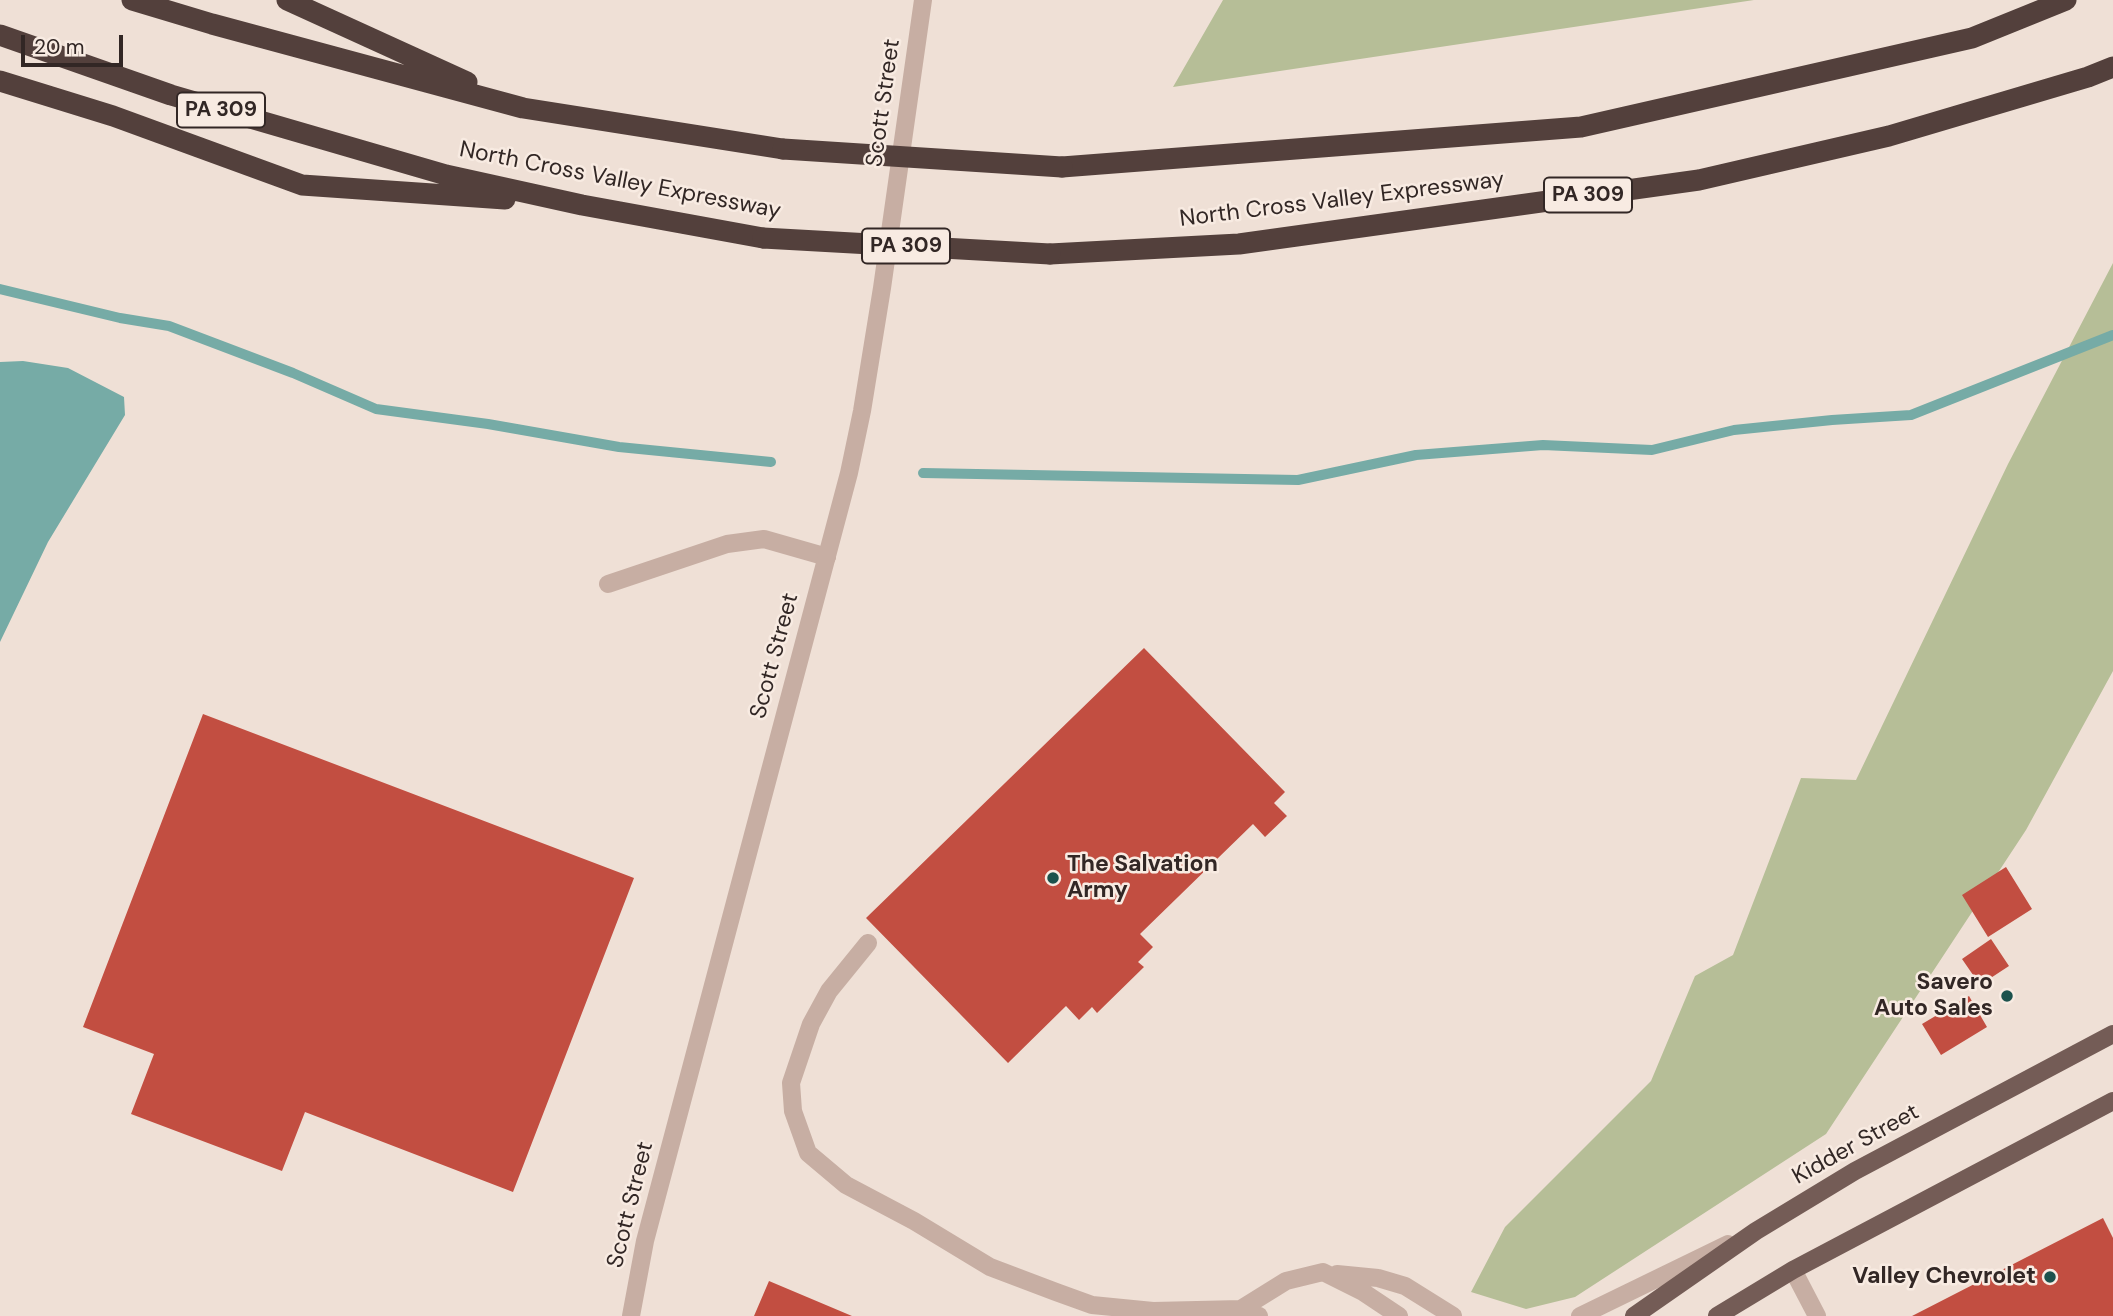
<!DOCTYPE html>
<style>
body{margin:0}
#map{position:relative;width:2113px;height:1316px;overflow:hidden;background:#efe0d6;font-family:"DM Sans",sans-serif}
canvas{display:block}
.scale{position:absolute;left:21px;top:35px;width:102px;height:32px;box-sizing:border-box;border:4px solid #322725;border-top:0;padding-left:9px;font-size:21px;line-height:24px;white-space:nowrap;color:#322725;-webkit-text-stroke:5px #f8ebe2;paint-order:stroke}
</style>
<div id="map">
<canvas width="2113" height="1316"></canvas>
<div class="scale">20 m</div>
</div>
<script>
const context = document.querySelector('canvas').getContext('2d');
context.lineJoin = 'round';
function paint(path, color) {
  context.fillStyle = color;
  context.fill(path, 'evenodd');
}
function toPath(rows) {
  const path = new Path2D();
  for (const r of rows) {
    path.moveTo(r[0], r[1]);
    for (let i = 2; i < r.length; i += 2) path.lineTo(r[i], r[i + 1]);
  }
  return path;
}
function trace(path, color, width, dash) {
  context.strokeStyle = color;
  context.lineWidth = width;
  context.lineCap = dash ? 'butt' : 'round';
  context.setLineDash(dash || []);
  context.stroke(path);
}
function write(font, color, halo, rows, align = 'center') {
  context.font = font + ' "DM Sans",sans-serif';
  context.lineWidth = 5;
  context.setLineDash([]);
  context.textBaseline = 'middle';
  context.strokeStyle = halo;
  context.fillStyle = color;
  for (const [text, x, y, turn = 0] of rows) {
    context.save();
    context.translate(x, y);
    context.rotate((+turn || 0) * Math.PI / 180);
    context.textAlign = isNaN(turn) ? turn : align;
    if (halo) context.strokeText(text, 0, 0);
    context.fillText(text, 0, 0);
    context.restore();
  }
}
paint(toPath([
 [1223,0,1754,0,1173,87],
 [2113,263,2113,671,2026,830,1826,1134,1575,1297,1526,1309,1471,1292,1505,1227,1651,1081,1695,976,1733,955,1801,778,1856,780,2008,464]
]), '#b6be97');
paint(toPath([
 [23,361,68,368,124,397,125,415,48,542,0,642,0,362]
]), '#76aba6');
trace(toPath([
 [0,289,120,318,169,326,293,373,376,409,488,424,619,447,771,462],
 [923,473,1298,480,1416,455,1543,445,1652,450,1734,430,1832,420,1911,415,2113,335]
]), '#76aba6', 10);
paint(toPath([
 [1144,648,1285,792,1274,803,1287,816,1265,837,1253,824,1140,934,1153,947,1138,962,1144,967,1097,1013,1092,1007,1079,1020,1066,1006,1008,1063,866,918],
 [203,714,634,878,513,1192,305,1112,282,1171,131,1114,154,1054,83,1027],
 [2006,867,2032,909,1988,937,1962,895],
 [1991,939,2009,966,1980,985,1962,959],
 [1969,996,1987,1027,1941,1055,1922,1024],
 [2103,1218,2113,1238,2113,1316,1912,1316],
 [769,1281,852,1316,754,1316]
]), '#c24e41');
trace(toPath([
 [608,584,727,544,764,539,827,557],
 [868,943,829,991,811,1024,791,1083,793,1111,808,1153,846,1185,914,1221,990,1267,1056,1292,1092,1305,1153,1311,1241,1309,1259,1316],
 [1793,1270,1817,1316],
 [1337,1274,1378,1278,1405,1286,1453,1316],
 [1241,1309,1286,1281,1323,1272,1363,1292,1399,1316],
 [1580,1316,1728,1244]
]), '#c7aea3', 18);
trace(toPath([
 [631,1316,645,1241,849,473,862,411,882,288,923,0]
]), '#c7aea3', 18);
trace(toPath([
 [1634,1316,1756,1231,1855,1171,2113,1034],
 [1717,1316,1793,1270,2113,1101]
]), '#745c56', 18);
trace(toPath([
 [132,0,212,24,523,108,783,149],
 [287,0,467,82],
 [0,35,171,95,446,175,582,205,763,238],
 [0,81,113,116,302,185,505,199],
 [1062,167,1581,127,1972,38,2066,0],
 [1050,254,1239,244,1699,180,1889,136,2088,77,2113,67]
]), '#53403c', 21);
trace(toPath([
 [783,149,1062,167],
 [763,238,1050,254]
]), '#53403c', 21);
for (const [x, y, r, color] of [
 [1053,878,7,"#1c524d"],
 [2007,996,7,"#1c524d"],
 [2050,1277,7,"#1c524d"]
]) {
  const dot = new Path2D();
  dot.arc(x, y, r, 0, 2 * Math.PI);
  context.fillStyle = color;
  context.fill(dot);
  trace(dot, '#f8ebe2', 2.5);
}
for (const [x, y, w] of [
 [221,110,88],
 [1588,195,88],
 [906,246,88]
]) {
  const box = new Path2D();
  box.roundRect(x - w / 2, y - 17.5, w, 35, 5);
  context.fillStyle = '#f8ebe2';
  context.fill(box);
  trace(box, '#322725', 2);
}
write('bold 21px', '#322725', null, [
 ["PA 309",221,110],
 ["PA 309",1588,195],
 ["PA 309",906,246]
]);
write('23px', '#322725', '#f8ebe2', [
 ["Scott Street",884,103,-82],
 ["North Cross Valley Expressway",620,181,11],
 ["North Cross Valley Expressway",1342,200,-7],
 ["Scott Street",775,656,-75],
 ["Kidder Street",1856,1145,-29],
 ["Scott Street",631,1205,-76]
]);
write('bold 23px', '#322725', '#f8ebe2', [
 ["The Salvation",1067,865,"left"],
 ["Army",1067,891,"left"],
 ["Savero",1993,983],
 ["Auto Sales",1993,1009],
 ["Valley Chevrolet",2036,1277]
], 'right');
</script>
